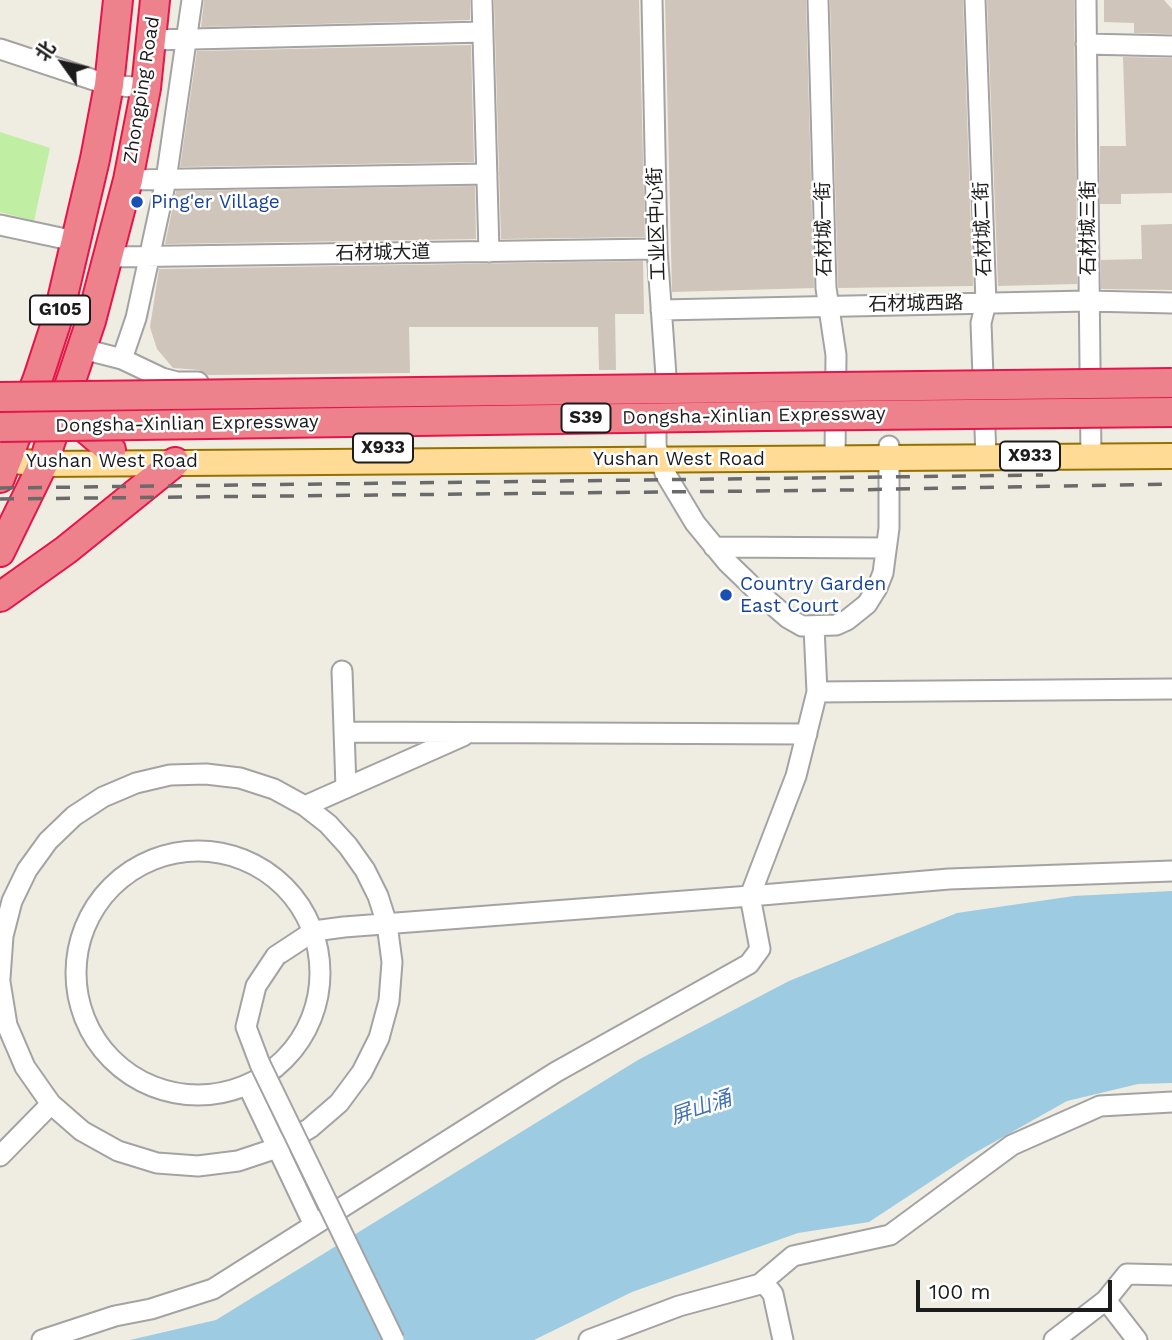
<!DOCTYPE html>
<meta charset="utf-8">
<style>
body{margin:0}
#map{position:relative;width:1172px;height:1340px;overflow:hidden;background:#efece1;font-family:"Work Sans","Noto Sans SC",sans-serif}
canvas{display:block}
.north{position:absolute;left:28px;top:28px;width:70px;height:70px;-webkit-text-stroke:5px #fff;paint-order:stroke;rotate:304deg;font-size:19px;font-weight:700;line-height:28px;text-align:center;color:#1c1c1c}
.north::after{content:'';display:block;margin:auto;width:24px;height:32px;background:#1c1c1c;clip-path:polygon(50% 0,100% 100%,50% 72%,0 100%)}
.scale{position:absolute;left:916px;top:1280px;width:196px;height:32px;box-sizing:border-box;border:4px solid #1c1c1c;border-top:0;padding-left:9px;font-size:21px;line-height:24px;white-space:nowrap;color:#1c1c1c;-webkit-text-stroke:5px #fff;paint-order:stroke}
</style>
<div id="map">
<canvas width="1172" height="1340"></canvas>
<div class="north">北</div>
<div class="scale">100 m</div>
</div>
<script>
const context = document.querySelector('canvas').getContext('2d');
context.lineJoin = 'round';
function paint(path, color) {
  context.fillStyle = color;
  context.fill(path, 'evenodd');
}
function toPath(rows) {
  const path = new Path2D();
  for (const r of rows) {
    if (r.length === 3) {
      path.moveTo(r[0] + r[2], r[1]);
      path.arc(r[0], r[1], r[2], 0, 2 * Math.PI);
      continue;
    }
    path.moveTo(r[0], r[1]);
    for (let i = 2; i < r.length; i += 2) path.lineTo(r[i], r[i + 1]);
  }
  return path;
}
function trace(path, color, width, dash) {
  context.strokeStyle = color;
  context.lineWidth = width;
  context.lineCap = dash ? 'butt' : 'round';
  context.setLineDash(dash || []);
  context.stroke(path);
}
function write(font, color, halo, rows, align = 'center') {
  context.font = font + ' "Work Sans","Noto Sans SC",sans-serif';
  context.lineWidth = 5;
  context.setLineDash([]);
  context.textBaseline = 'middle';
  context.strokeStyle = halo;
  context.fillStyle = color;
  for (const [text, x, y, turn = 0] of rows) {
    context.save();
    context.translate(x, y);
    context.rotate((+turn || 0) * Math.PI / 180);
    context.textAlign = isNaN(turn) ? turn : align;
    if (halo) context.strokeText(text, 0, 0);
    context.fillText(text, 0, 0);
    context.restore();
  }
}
paint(toPath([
 [0,132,50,148,34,221,0,212]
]), '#c0eea2');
paint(toPath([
 [1172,891,1172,1083,1138,1084,1067,1101,971,1155,869,1222,798,1233,632,1292,534,1340,130,1340,216,1320,638,1060,789,981,957,913,1074,896]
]), '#9dcbe1');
paint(toPath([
 [204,0,470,0,470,20,201,27],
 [494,0,639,0,645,237,501,239],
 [665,0,806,0,814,288,672,292],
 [830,0,963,0,973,286,838,288],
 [987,0,1074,0,1077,284,998,286],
 [1104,0,1164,0,1172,9,1172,34,1134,33,1134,23,1104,22],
 [471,45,474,162,180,167,197,51],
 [1123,57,1172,58,1172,193,1121,194,1121,204,1100,204,1100,146,1126,146],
 [475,186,476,239,165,244,176,191],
 [1172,224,1172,290,1101,289,1101,260,1142,259,1141,225],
 [643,261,644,314,615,314,616,370,599,370,598,327,409,327,410,373,208,375,199,370,173,368,157,349,150,327,159,269]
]), '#cfc5ba');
const minor = toPath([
 [482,0,489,252],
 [652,0,657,249,666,376,656,422,656,446,665,473,695,523,727,562,759,593,788,618,802,626,836,625,847,620,867,604,877,588,883,573,889,528,889,446],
 [818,0,826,288,836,355,835,458],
 [975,0,986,303,981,323,986,457],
 [1086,0,1091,456],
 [151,40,483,32],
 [1086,44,1172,46],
 [0,49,109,85,146,88],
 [128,180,487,174],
 [0,225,75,241],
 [109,257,657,249],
 [661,310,1088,301,1172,303],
 [83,349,122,359,162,378,177,382,198,382],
 [122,359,136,318,166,180,192,0],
 [714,547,886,548],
 [342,671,346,788],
 [817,692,1172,689],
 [344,732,807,734],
 [305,806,463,736],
 [198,973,122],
 [276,956,314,931,344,927,750,896,796,776,817,692,814,627],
 [0,978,3,936,12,901,27,870,48,841,74,816,103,797,136,783,170,775,206,774,240,778,274,789,305,806,328,824,348,846,365,870,378,896,387,924,392,962,389,1001,379,1038,362,1072,339,1103,310,1128,277,1148,238,1161,198,1166,157,1163,118,1151,82,1131,51,1104,25,1067,7,1025,0,982],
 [248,1086,314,1225],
 [0,1156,51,1104],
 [761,1283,793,1256,890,1235,1012,1145,1100,1106,1172,1102],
 [42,1340,115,1316,151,1309,213,1289,556,1072,749,964,760,949,750,896,949,879,1172,871],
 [589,1340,679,1306,764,1283,773,1294,783,1340],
 [1054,1340,1106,1300],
 [1137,1340,1106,1300,1127,1274,1172,1275]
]);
const major = toPath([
 [9,456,15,461,43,464,1172,456]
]);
const highway = toPath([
 [76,411,85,428,111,450],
 [0,478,38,378,58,317,95,159,109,85,118,0],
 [0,552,43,464,91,321,128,180,146,88,155,0],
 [0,597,66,550,175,462]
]);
trace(minor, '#a3a3a3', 23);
trace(major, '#957100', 28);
trace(highway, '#e61549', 32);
trace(minor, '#fff', 19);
trace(major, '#ffdb96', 24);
trace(highway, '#ed828c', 28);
trace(toPath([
 [0,488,1043,475],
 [0,499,848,490,1172,484]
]), '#6a6a6a', 3.5, [14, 14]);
const minorBridge = toPath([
 [276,956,256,986,246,1027,260,1064,394,1340]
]);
const highwayBridge = toPath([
 [0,397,1172,383],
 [0,427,765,416,1172,412]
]);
trace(minorBridge, '#a3a3a3', 23, []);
trace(highwayBridge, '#e61549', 32, []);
trace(minorBridge, '#fff', 19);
trace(highwayBridge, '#ed828c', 28);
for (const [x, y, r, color] of [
 [137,202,7,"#1a4fb4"],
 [726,595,7,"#1a4fb4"]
]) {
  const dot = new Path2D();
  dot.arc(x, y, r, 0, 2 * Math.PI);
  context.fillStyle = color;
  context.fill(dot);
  trace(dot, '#fff', 2.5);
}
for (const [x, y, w] of [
 [60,310,60],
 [586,418,49],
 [383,448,60],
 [1030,456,60]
]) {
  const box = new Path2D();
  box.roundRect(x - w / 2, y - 14.5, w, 29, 5);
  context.fillStyle = '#fff';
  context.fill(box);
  trace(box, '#1c1c1c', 2);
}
write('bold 18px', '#1c1c1c', null, [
 ["G105",60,310],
 ["S39",586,418],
 ["X933",383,448],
 ["X933",1030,456]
]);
write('19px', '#1c1c1c', '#fff', [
 ["Zhongping Road",142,90,-81],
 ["工业区中心街",657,224,-92],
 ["石材城三街",1088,228,-90],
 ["石材城一街",824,229,-91],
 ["石材城二街",983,229,-92],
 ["石材城大道",383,253,-1],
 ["石材城西路",916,304,-1],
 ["Dongsha-Xinlian Expressway",754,416,-1],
 ["Dongsha-Xinlian Expressway",187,424,-1],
 ["Yushan West Road",679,459],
 ["Yushan West Road",112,461]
]);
write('19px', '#164399', '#fff', [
 ["Ping'er Village",151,202],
 ["Country Garden",740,584],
 ["East Court",740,606]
], 'left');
write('italic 21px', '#4270b3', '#fff', [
 ["屏山涌",701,1108,-19]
]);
</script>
